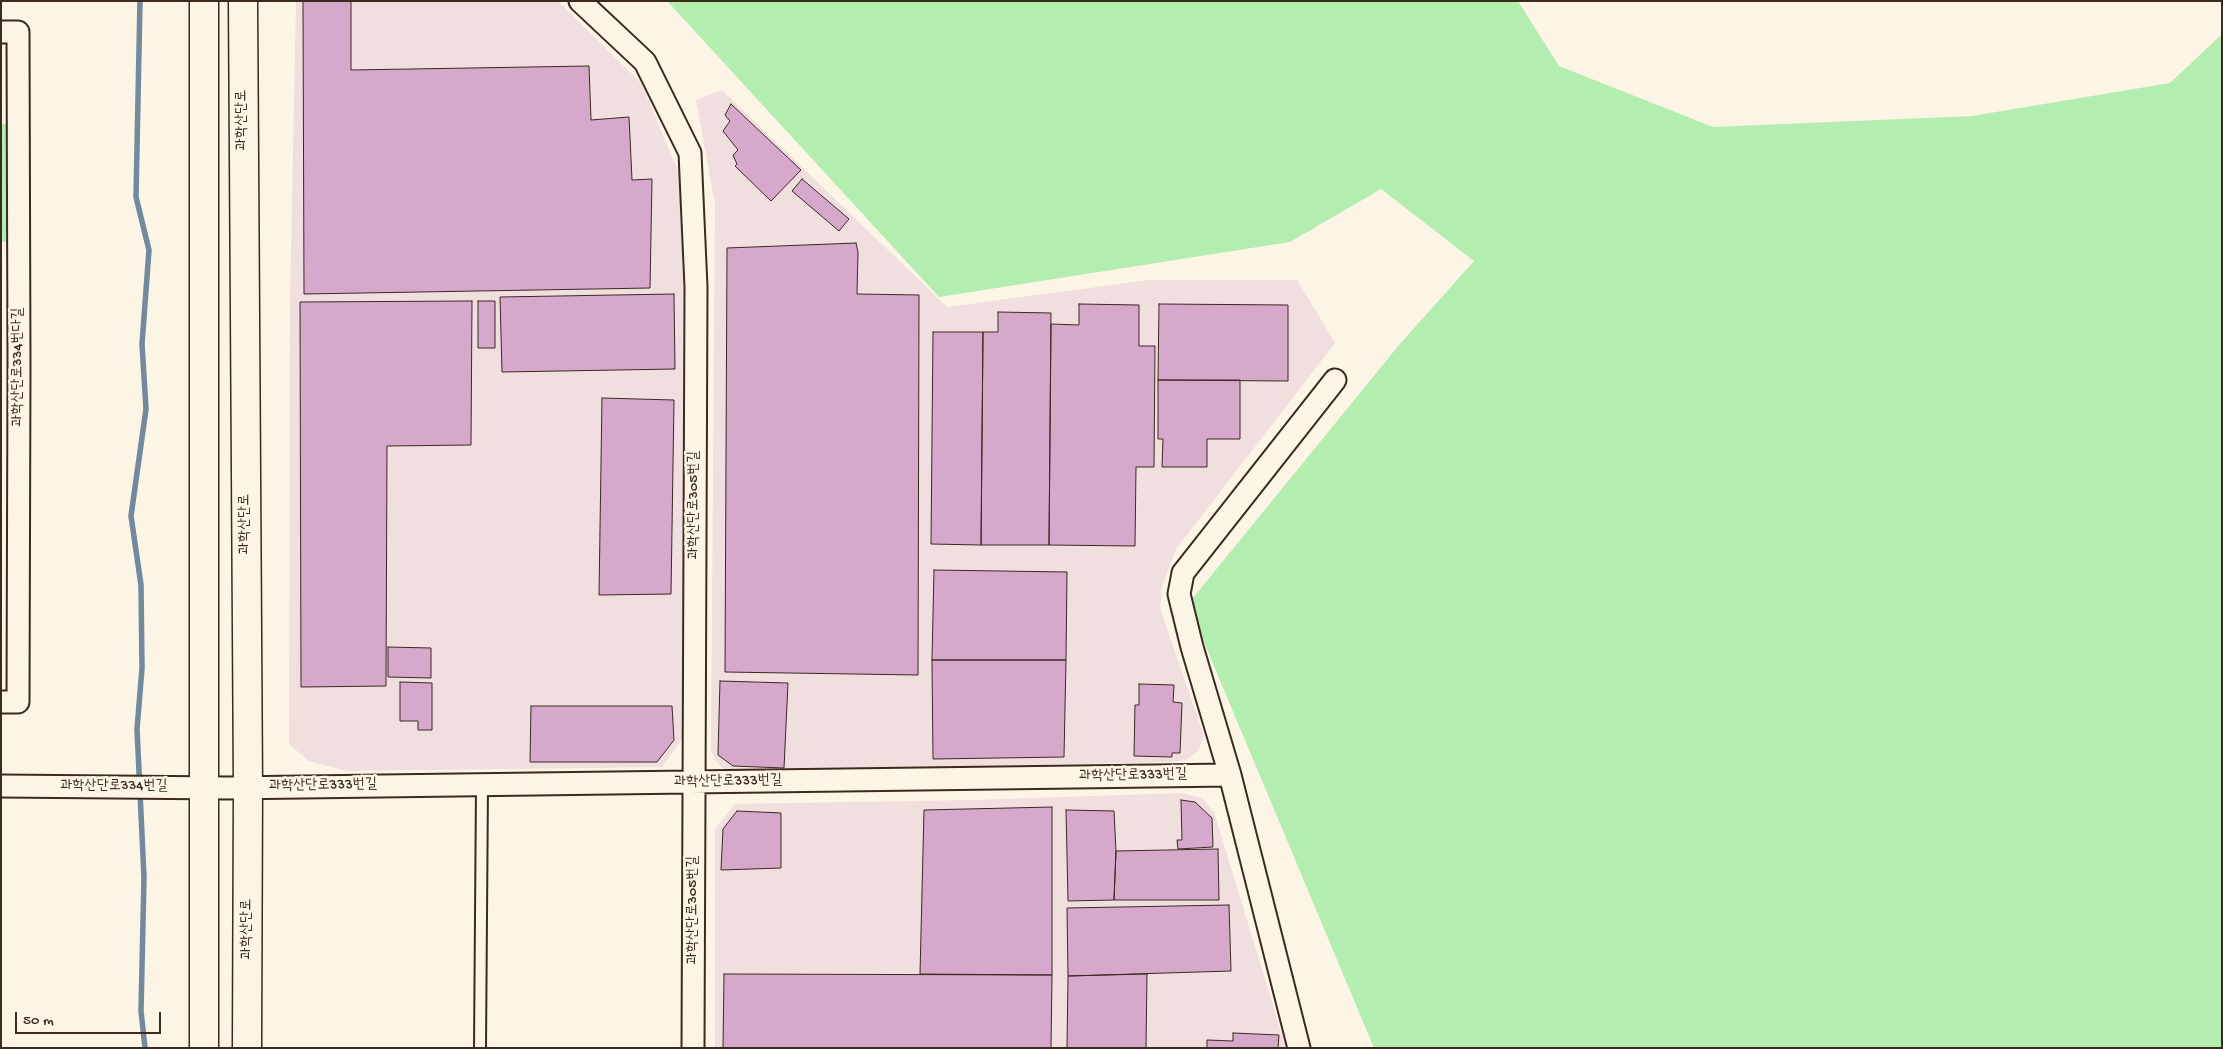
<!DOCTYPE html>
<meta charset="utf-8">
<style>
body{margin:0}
#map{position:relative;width:2223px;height:1049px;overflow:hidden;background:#fcf5e5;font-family:"Gochi Hand",sans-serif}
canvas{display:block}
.frame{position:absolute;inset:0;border:2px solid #3b2a1e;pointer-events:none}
.scale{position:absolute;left:15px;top:1012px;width:146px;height:22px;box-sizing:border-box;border:2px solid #3b2a1e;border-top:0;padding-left:6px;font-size:15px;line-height:18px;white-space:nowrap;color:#3b2a1e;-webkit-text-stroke:4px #fcf5e5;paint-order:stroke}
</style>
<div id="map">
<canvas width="2223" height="1049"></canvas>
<div class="frame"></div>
<div class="scale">50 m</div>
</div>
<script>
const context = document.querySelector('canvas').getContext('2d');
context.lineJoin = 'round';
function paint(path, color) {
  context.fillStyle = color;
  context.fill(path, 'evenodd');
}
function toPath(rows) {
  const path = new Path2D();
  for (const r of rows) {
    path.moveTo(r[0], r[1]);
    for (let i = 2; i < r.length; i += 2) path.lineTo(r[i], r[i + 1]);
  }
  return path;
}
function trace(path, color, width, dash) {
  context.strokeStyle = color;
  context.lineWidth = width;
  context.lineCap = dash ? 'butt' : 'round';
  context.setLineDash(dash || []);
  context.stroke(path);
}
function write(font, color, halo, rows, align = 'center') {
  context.font = font + ' "Gochi Hand","Poor Story",sans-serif';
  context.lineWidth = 5;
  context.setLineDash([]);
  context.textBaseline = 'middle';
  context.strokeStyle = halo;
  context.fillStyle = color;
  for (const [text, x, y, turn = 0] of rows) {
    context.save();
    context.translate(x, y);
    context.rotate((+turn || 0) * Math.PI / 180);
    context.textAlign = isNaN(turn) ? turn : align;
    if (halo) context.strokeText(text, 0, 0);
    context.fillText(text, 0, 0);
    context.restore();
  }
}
paint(toPath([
 [296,1,558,1,641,83,679,173,683,283,684,736,662,767,347,771,309,761,289,744,290,302],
 [722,90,947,307,1149,280,1297,280,1335,343,1176,549,1162,587,1160,608,1204,736,1198,751,1186,760,1171,762,726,772,715,760,711,750,715,204,696,100],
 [1182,793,1202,798,1214,812,1286,1048,715,1048,715,829,735,804,971,800]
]), '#f1dede');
paint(toPath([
 [667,1,1518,1,1559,66,1713,127,1972,116,2170,83,2222,34,2222,1048,1374,1048,1188,604,1399,345,1474,261,1381,189,1290,242,939,297],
 [1,124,19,124,18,242,1,242]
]), '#b4edb0');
trace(toPath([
 [140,1,136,197,149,250,142,344,146,409,131,516,141,585,142,668,137,729,144,877,141,1011,145,1048]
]), '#72899e', 5.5);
const building = toPath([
 [303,1,351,1,351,70,589,66,591,120,629,117,632,180,652,179,650,288,304,294,303,1],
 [731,104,801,170,771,201,735,166,737,164,733,155,738,150,723,131,730,121,725,115,731,104],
 [802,179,849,219,839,231,792,191,802,179],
 [856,243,858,252,857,294,919,295,918,675,725,672,727,248,856,243],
 [674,294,675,369,502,372,500,297,674,294],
 [472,301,471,445,387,446,386,686,301,687,300,302,472,301],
 [478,301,495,301,495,348,478,348,478,301],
 [1079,304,1139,305,1139,346,1155,346,1154,467,1136,467,1135,546,1049,545,1051,324,1079,325,1079,304],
 [1159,304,1288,305,1288,381,1158,380,1159,304],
 [998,312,1051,313,1049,545,981,545,983,332,998,332,998,312],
 [933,332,983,332,981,545,931,544,933,332],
 [1158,380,1240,380,1240,439,1207,439,1207,467,1162,467,1163,439,1158,439,1158,380],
 [602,398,674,400,671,594,599,595,602,398],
 [934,570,1067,572,1066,660,932,660,934,570],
 [388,647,431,648,431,678,388,677,388,647],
 [932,660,1066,660,1064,757,933,759,932,660],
 [720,681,788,683,784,768,733,766,718,755,720,681],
 [400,682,432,683,432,730,418,730,418,721,400,721,400,682],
 [1139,684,1174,685,1173,702,1182,703,1180,753,1172,753,1172,757,1134,756,1135,705,1139,705,1139,684],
 [531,706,672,706,674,740,657,762,530,762,531,706],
 [1181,800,1195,802,1212,818,1213,847,1178,849,1177,840,1182,840,1181,800],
 [1052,807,1052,975,920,974,924,810,1052,807],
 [1066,810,1114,811,1116,851,1114,900,1068,901,1066,810],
 [737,811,781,813,781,868,721,870,723,829,737,811],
 [1218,849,1219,900,1114,900,1116,851,1218,849],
 [1229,905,1231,971,1068,976,1067,908,1229,905],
 [724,974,1052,975,1051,1048,723,1048,724,974],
 [1147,974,1146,1048,1067,1048,1068,976,1147,974],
 [1233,1033,1279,1035,1278,1048,1207,1048,1207,1040,1233,1041,1233,1033]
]);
paint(building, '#d6a9cc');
trace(building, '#3b2a1e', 1);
const lane = toPath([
 [480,1048,482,785]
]);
const street = toPath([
 [580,1,645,62,690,153,696,287,693,1048],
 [1,32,18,32,19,367,18,702,1,702],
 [1,786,226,788,1230,775],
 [1299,1048,1230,775,1192,647,1179,594,1183,573,1335,380]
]);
const secondary = toPath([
 [204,1,204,1048],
 [243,1,248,787,247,1048]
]);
trace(lane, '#3b2a1e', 14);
trace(street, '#3b2a1e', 25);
trace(secondary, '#3b2a1e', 31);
trace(lane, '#fcf5e5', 10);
trace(street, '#fcf5e5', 21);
trace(secondary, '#fcf5e5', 28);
write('15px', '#3b2a1e', '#fcf5e5', [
 ["과학산단로",243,120,-90],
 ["과학산단로334번다길",19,367,-90],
 ["과학산단로305번길",695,505,-90],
 ["과학산단로",246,524,-90],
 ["과학산단로333번길",1133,776,-1],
 ["과학산단로333번길",728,782,-1],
 ["과학산단로333번길",323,786,-1],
 ["과학산단로334번길",114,787],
 ["과학산단로305번길",694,910,-90],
 ["과학산단로",248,929,-90]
]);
</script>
